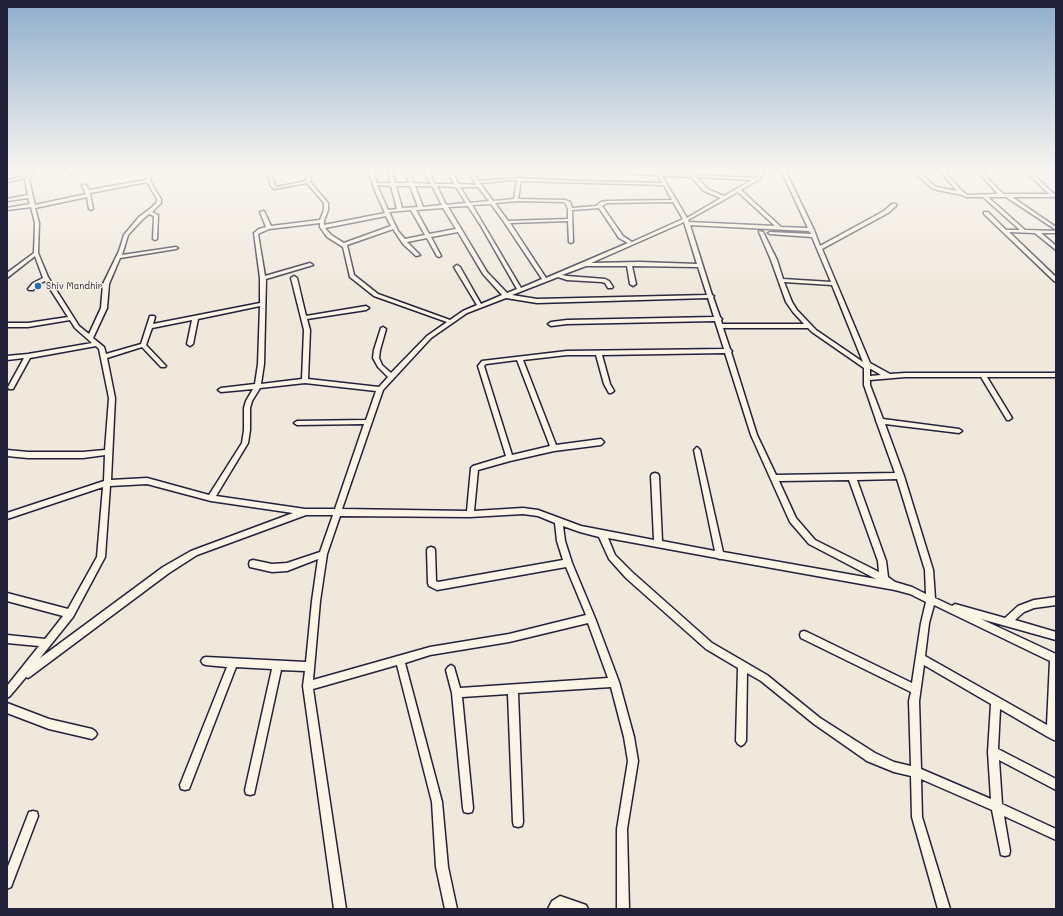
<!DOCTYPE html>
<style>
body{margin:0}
#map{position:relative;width:1063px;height:916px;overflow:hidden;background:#efe8db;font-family:Mali,sans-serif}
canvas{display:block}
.frame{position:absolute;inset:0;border:8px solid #22223b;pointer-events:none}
</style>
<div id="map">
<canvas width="1063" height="916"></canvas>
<div class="frame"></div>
</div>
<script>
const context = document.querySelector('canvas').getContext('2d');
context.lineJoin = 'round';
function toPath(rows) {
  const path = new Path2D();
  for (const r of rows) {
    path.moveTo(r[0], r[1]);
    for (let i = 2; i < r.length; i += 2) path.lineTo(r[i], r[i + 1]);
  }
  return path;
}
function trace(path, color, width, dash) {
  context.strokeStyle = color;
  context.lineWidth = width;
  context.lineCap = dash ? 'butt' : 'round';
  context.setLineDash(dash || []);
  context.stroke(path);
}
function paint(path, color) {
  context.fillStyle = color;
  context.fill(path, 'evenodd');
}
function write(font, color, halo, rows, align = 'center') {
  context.font = font + ' Mali,sans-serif';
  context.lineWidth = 3;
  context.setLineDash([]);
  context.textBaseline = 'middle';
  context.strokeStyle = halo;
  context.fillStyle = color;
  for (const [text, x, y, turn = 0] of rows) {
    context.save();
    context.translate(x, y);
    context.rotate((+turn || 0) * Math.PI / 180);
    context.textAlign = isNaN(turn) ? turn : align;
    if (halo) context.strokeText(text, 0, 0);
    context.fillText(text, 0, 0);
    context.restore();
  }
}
const minor = toPath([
 [30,172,34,172,29,180,35,205,86,194,82,186,82,185,86,185,89,190,146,180,148,172,152,172,150,181,161,199,161,203,152,212,158,215,157,239,155,240,153,239,154,216,149,214,143,219,128,235,122,255,176,247,178,248,176,249,120,258,109,284,107,308,93,338,104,347,106,354,141,344,150,316,154,316,155,317,153,324,260,303,260,278,254,233,259,229,266,227,260,212,264,211,271,226,320,220,324,210,324,203,307,183,274,189,271,186,269,178,264,172,268,172,273,178,275,185,277,187,306,181,307,172,311,172,310,182,328,203,328,210,324,221,324,225,385,213,375,191,369,172,373,172,377,183,391,183,388,172,392,172,395,183,409,183,405,172,409,172,414,183,431,184,425,172,429,172,435,184,454,184,448,172,452,172,459,184,476,185,469,172,473,172,478,181,519,178,575,181,662,183,658,175,614,173,612,172,660,172,688,174,690,173,693,175,756,178,761,172,765,172,758,180,741,190,781,227,808,228,782,172,786,172,814,230,820,246,884,211,892,204,896,204,896,206,888,213,822,249,870,363,890,374,905,373,1056,373,1056,377,987,377,1012,418,1009,420,1007,420,981,377,905,377,870,380,870,385,883,419,959,429,962,431,959,433,885,424,904,476,933,570,935,598,952,606,955,604,1005,618,1018,606,1034,600,1056,597,1056,605,1034,608,1024,612,1015,620,1056,632,1056,640,981,619,1056,654,1056,741,1048,737,1000,709,998,749,1056,779,1056,790,999,760,1002,804,1056,829,1056,840,1004,816,1010,851,1009,855,1005,856,1001,855,992,810,921,779,922,817,950,909,938,909,912,817,911,776,894,772,867,761,814,724,761,681,747,673,746,741,744,744,741,746,738,744,736,741,738,668,706,649,626,578,609,559,599,537,580,532,563,526,565,541,572,563,595,618,619,682,634,737,638,761,627,829,629,909,617,909,617,829,628,761,624,737,611,687,518,693,523,822,522,826,518,827,514,826,513,822,508,694,462,697,473,808,472,812,468,813,464,812,463,808,452,693,446,670,448,667,451,665,454,667,460,688,608,678,588,623,509,642,430,655,405,663,442,802,448,867,457,909,445,909,436,867,432,802,397,665,313,689,346,909,334,909,303,686,305,671,281,670,254,794,250,795,246,794,245,790,272,669,236,667,189,789,185,790,181,789,180,785,227,667,206,665,203,664,201,661,203,658,206,657,306,662,312,601,318,559,287,571,272,572,250,567,249,564,250,561,253,560,272,564,287,563,320,552,333,515,306,515,197,555,169,573,31,676,28,678,26,677,10,696,7,698,7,686,39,646,7,643,7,635,45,639,63,616,7,601,7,593,68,609,97,557,103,487,7,519,7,513,104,481,105,455,83,458,28,458,7,456,7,450,28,452,83,452,105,450,109,398,99,349,96,346,30,358,13,389,9,389,8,387,24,358,7,360,7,356,28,354,92,343,75,328,70,320,28,327,7,327,7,323,28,323,68,317,45,281,37,285,33,290,29,290,28,289,33,283,43,278,35,256,7,278,7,273,34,253,35,223,31,207,7,210,7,208,30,204,28,198,7,201,7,199,28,195,25,180,30,172],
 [662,176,691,177,704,191,721,198,687,218,662,176],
 [696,177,752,180,724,196,708,189,696,177],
 [512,180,517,180,514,199,493,201,480,183,512,180],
 [521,181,664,185,672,200,607,201,601,202,596,206,572,208,570,202,565,200,518,199,521,181],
 [147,182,157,199,157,202,151,208,139,217,124,235,119,251,103,284,101,308,89,334,79,326,48,277,38,253,39,223,35,208,87,197,89,209,91,210,93,209,90,193,147,182],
 [377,185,391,186,397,209,388,210,377,185],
 [396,186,410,186,418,207,402,208,396,186],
 [415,186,432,186,442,205,423,207,415,186],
 [437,186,456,187,466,203,446,205,437,186],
 [460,187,478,187,489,201,470,203,460,187],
 [738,192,775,226,689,222,688,220,738,192],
 [519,201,564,202,566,204,568,209,568,219,508,221,495,203,519,201],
 [673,202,683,219,632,242,623,236,602,206,607,203,673,202],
 [491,204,502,219,542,279,521,288,472,205,491,204],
 [468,206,481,226,517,289,507,293,487,272,448,207,468,206],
 [443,208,456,229,429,234,416,210,443,208],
 [599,208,619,238,628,243,546,278,510,223,568,221,569,242,571,243,573,242,572,210,599,208],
 [411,210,425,235,405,239,398,231,389,212,411,210],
 [386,216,391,226,344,243,331,235,325,228,386,216],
 [684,222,697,264,640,262,591,263,684,222],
 [320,223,320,227,327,237,343,247,350,277,374,296,447,322,427,336,391,373,382,365,379,358,380,350,386,329,383,327,381,328,374,350,373,358,378,367,388,377,379,387,308,379,310,330,307,319,366,310,369,308,366,306,306,316,297,278,294,276,291,278,304,330,302,379,261,384,264,364,266,279,313,265,310,263,265,276,258,234,269,229,320,223],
 [690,225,809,231,811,234,770,232,768,233,770,234,812,237,831,282,783,279,777,260,763,232,759,231,759,232,771,260,786,302,793,312,804,324,722,324,721,320,722,319,720,317,713,297,714,296,712,295,690,225],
 [393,229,403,244,416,256,420,255,407,242,427,238,437,256,439,257,441,256,431,237,458,232,483,274,502,295,481,304,460,267,457,265,454,267,477,305,463,311,450,320,378,294,354,275,347,245,393,229],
 [586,266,627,266,630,284,633,286,636,284,632,266,698,267,707,295,537,299,512,295,558,277,567,280,602,282,605,283,608,288,612,288,613,287,609,281,605,279,567,276,562,275,586,266],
 [784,282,832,285,863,362,816,330,797,310,792,302,784,282],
 [506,298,537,303,708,298,714,317,567,320,551,322,548,324,551,326,567,324,715,321,724,349,567,351,482,361,478,366,506,456,473,466,471,468,467,511,342,509,383,390,431,338,467,313,506,298],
 [260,306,258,364,255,384,221,388,218,390,221,392,253,389,246,401,244,408,244,430,242,443,209,495,147,478,111,480,115,398,107,358,142,347,161,367,165,367,166,366,165,365,146,345,152,328,192,320,187,344,190,346,193,344,198,319,260,306],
 [723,328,808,328,812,332,864,368,864,385,876,420,876,421,877,423,895,473,776,475,757,435,731,352,732,351,730,349,723,328],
 [725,353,751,435,790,522,809,544,876,579,723,552,700,450,697,447,694,450,715,551,662,541,659,476,658,474,655,473,652,474,651,476,654,540,581,526,538,510,523,508,474,511,478,470,510,461,554,451,601,445,604,442,601,439,556,445,523,360,567,355,596,355,604,384,609,393,611,393,614,391,610,384,602,355,725,353],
 [517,360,550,446,512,455,484,366,486,364,517,360],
 [870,369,871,369,881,375,870,376,870,369],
 [305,383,376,391,366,420,297,421,294,423,297,425,364,424,335,509,305,509,216,496,248,443,250,430,250,408,252,401,260,388,305,383],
 [897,479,925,570,926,594,912,587,895,582,888,577,886,561,857,480,897,479],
 [849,480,878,561,879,572,815,540,796,518,779,481,849,480],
 [147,484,211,501,293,513,191,551,163,567,40,658,73,617,105,557,110,486,147,484],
 [523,514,538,516,555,523,557,541,563,560,438,582,436,581,435,550,434,548,431,547,428,548,427,550,428,583,429,586,437,590,566,567,586,615,509,634,430,647,313,680,320,601,327,554,340,516,470,517,523,514],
 [608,538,717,558,720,559,722,559,895,590,910,594,926,602,921,623,912,683,807,632,804,631,801,632,800,635,801,638,911,692,909,701,911,766,894,762,875,753,820,718,767,675,712,643,632,572,615,555,608,538],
 [934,605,1050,661,1047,725,925,656,929,623,934,605],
 [924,665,991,704,988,752,991,799,921,769,919,701,924,665],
 [69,172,73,172,70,175,68,174,69,172],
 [914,172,919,172,936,187,957,191,941,172,945,172,961,190,967,195,998,194,978,172,982,172,1003,194,1049,194,1026,172,1031,172,1054,194,1056,194,1056,197,1012,197,1056,227,1056,230,1006,197,988,197,1025,230,1056,231,1056,233,1041,233,1056,246,1056,250,1035,233,1009,232,1056,277,1056,282,1054,281,984,214,984,212,988,212,1006,230,1020,230,983,197,966,197,962,195,933,189,914,172],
 [21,177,22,177,22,179,7,182,7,180,21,177],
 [7,703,49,719,92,729,95,731,97,734,95,737,92,739,49,729,7,713,7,703],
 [33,811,37,812,38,816,11,887,7,889,7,869,29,812,33,811],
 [560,896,586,905,588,909,561,908,548,909,552,901,560,896]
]);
trace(minor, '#22223b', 3);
paint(minor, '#fcf5e5');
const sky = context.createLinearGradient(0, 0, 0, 300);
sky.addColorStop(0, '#8dadcc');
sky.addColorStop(0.57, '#f8f5ef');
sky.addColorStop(1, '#f8f5ef00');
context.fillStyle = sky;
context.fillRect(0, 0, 1063, 300);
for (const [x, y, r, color] of [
 [38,286,4,"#1f6fb2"]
]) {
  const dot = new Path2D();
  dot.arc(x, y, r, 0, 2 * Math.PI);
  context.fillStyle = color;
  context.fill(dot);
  trace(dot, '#fcf5e5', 1.5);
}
write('9px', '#22223b', '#fcf5e5', [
 ["Shiv Mandhir",46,286]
], 'left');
</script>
